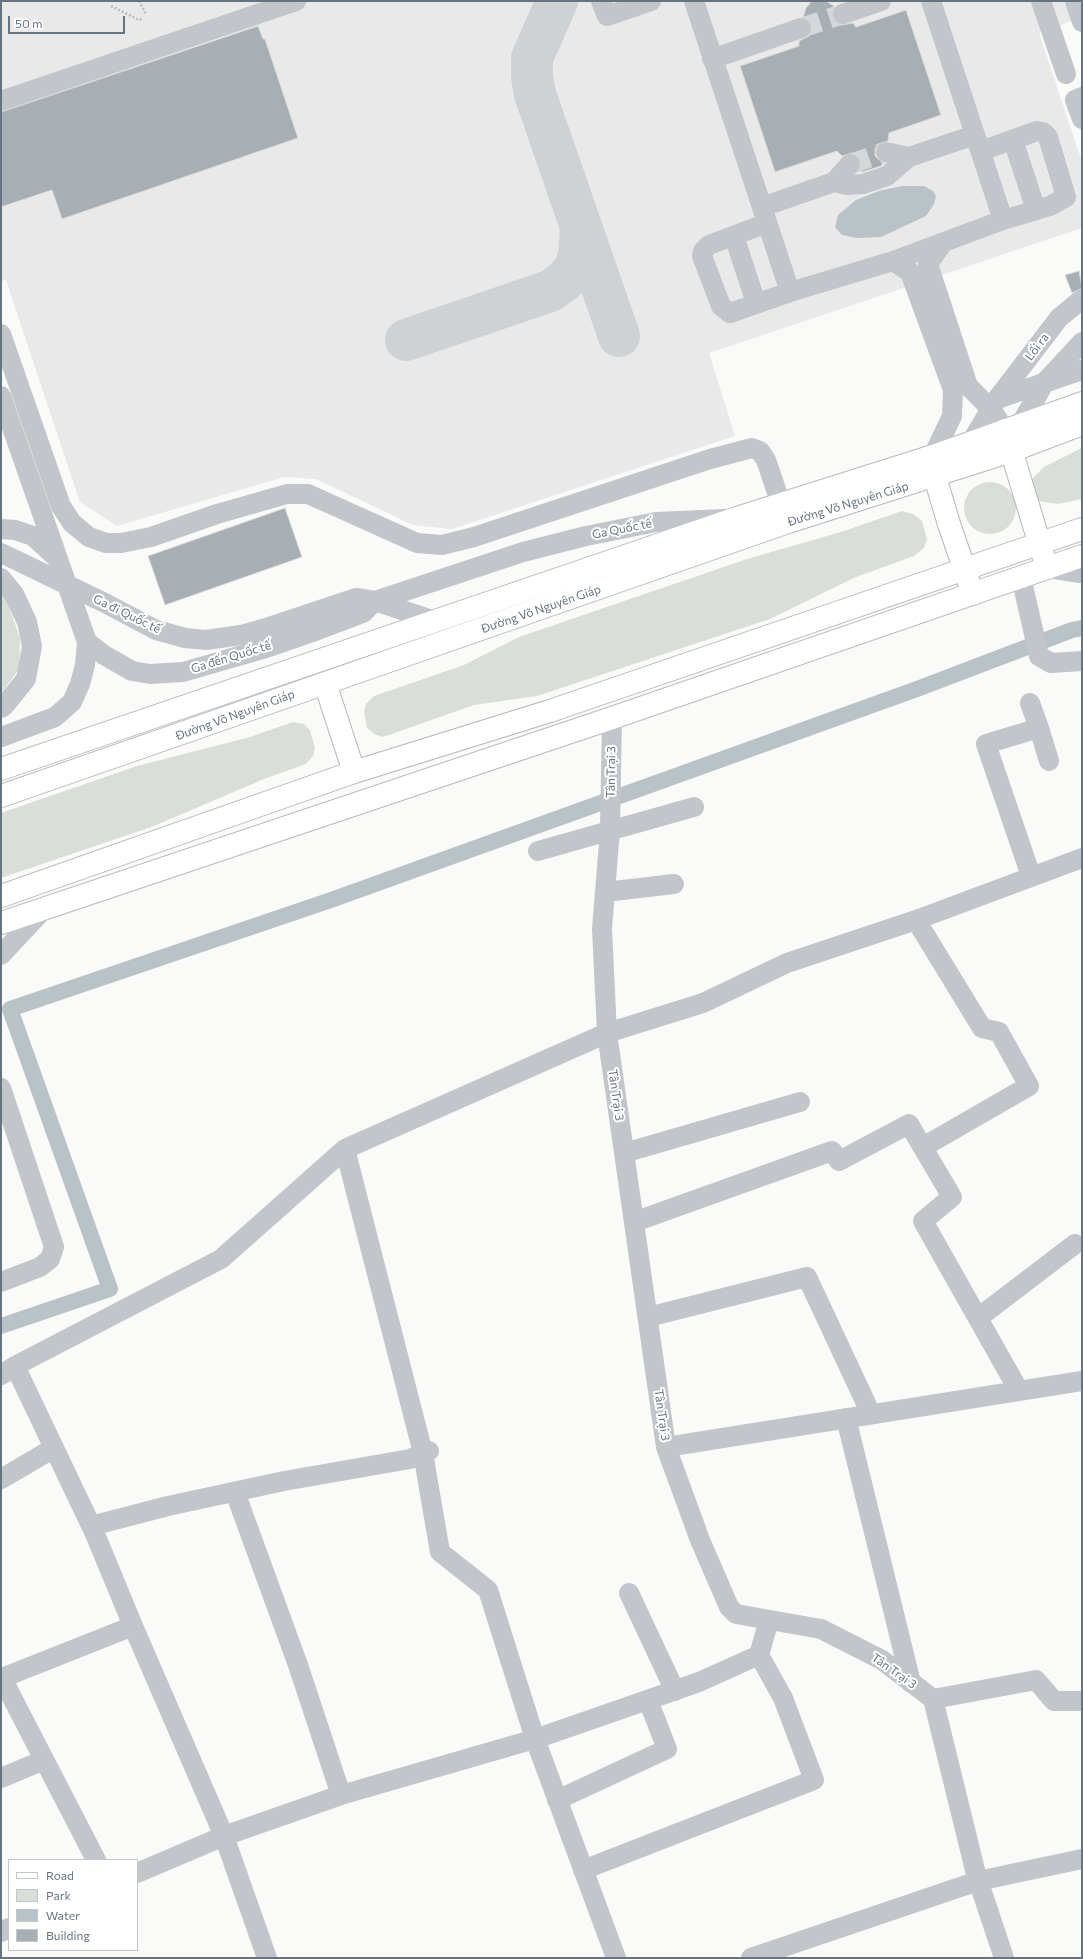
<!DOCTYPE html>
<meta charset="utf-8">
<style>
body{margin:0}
#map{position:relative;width:1083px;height:1959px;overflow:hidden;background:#fafaf8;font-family:Commissioner,sans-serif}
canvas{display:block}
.frame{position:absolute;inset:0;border:2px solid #677480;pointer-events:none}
.legend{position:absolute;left:8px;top:1859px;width:130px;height:92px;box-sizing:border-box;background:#fff;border:1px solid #c2c7cc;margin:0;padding:5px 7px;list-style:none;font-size:12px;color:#677480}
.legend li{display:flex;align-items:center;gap:8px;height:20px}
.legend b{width:20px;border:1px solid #c2c7cc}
.scale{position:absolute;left:8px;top:16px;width:117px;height:18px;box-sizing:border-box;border:2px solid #677480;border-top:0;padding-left:5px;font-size:12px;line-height:14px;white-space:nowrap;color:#677480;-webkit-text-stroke:3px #fff;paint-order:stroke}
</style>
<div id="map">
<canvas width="1083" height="1959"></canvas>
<div class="frame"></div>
<ul class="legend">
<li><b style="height:5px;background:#fff"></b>Road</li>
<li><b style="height:11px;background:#daded8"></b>Park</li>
<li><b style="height:11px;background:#b9c2c7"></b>Water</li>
<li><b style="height:11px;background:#a7aeb4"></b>Building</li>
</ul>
<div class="scale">50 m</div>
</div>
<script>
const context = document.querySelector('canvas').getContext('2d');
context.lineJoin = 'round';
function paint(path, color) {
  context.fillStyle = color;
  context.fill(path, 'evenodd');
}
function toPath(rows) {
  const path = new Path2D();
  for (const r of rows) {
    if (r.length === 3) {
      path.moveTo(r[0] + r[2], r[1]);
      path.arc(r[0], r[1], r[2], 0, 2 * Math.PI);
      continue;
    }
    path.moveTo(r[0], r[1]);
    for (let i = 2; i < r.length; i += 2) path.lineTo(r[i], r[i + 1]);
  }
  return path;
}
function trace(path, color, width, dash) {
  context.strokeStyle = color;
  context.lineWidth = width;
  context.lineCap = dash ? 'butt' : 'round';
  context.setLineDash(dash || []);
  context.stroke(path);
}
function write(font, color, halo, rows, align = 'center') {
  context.font = font + ' Commissioner,sans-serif';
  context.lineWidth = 4;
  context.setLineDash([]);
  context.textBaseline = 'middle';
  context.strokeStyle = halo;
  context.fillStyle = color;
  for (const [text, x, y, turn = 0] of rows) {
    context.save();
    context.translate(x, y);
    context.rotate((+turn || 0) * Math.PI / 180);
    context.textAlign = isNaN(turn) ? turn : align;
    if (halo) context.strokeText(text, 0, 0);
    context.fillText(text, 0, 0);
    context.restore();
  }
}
paint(toPath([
 [1,1,1082,1,1082,17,1039,33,1082,162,1082,228,709,353,735,436,452,529,413,525,316,479,284,477,117,526,80,502,6,280,1,281]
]), '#e8e9e8');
paint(toPath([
 [1082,448,1082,499,1058,504,1039,501,1032,491,1032,479,1044,467],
 [990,508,26],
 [902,511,913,514,922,521,927,539,924,548,914,556,856,577,770,619,537,696,474,705,383,737,374,734,367,728,364,712,366,704,374,696,464,665,519,637,747,559,841,532],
 [1,592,8,603,20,639,19,669,1,694],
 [293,722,304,724,310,730,315,748,313,756,306,764,264,779,154,826,1,878,1,813,137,766,250,737]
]), '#daded8');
paint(toPath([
 [902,186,924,186,933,191,936,196,934,204,926,216,881,237,856,238,842,235,835,227,838,215,856,200,879,191]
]), '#b9c2c7');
trace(toPath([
 [1,1326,110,1289,10,1009,331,900,917,689,1072,630,1082,628]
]), '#b9c2c7', 16);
trace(toPath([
 [557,1,532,58,532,77,535,94,619,336],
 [406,340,550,291,563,282,574,270,579,256,581,227]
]), '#cfd2d4', 42);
const building = toPath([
 [812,1,826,1,834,6,832,11,832,17,836,23,841,25,853,23,856,27,906,10,941,115,889,133,888,141,878,144,875,149,875,156,883,163,881,166,862,172,859,171,861,161,857,155,852,153,842,156,837,151,775,172,740,66,799,46,799,41,809,36,812,31,812,24,808,19,803,17,806,8,812,1],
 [258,26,263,39,265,39,298,138,62,219,52,190,1,207,1,112,258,26],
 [1079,271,1082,288,1072,293,1065,275,1079,271],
 [285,508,302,557,165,605,148,556,285,508]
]);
paint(building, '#a7aeb4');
trace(building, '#dcdcda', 1);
trace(toPath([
 [801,28,843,14],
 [850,164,886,152]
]), '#d5d8da', 20, [20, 10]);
const major = toPath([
 [1,769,737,518,933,456,1082,403],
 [1,923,612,718,1082,556]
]);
const highway = toPath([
 [1005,430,1047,568],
 [933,456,935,477,949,524,973,594],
 [325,683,354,772],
 [1,796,788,522,1011,451,1082,424],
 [1,896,354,772,550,711,1082,529]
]);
trace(major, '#b6b9bd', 24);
trace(highway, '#b3b7bb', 24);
trace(toPath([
 [139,1,146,14],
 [111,6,139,20,142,19]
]), '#babdc0', 2.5, [2, 2]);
trace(toPath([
 [601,1,607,16,651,1],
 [694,1,790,292,893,261,1003,220,931,1],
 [1041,1,1066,74],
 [1075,1,1082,22],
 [843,14,881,1],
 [712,59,801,28],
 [1082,97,1075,100,1082,119],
 [1,101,296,1],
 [1013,140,1036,210],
 [981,151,1037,131,1043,132,1048,137,1066,197,1050,206,1003,220],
 [886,152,909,157],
 [834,182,850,164],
 [762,207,834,182,847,185,863,184,887,176,909,157,975,135],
 [767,223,709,245,703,251,702,256,721,306,730,313,790,292],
 [734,236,756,303],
 [942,244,928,264,968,386,991,409,1005,430],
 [893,261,910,272,953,390,952,416,933,456],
 [1,334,61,506,72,523,89,537,106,543,121,543,151,537,217,514,287,494,308,494,417,543,442,545,474,537,710,459,752,448,760,451,766,460,786,519],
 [1,396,87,642,85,665,80,684,72,702,55,717,1,737],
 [997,399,1082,370],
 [1020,425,1045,382,1082,342],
 [971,442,997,399,1059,318,1082,299],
 [1,529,15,530,33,536,56,557],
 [1047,568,1078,573,1082,572],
 [1021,577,1039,656,1051,663,1082,661],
 [1,578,14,594,27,622,32,646,26,679,5,705,1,708],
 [241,635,269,627,356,598,375,601,435,621],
 [87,642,104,655,132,671,150,674,183,672,263,649,318,630,363,613,375,601,523,552,586,536,656,522,725,519],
 [1030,703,1039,728,986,744,1031,876],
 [612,718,610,830,602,929,607,1033,666,1447,700,1540,729,1607,736,1614,821,1629,882,1660,933,1699,976,1874,1004,1958],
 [1039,728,1049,761],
 [538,851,694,807],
 [605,892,674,884],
 [916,920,1082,858],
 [1,955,45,908],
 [1,1088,54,1247,50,1259,40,1267,1,1282],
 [345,1149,423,1453,440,1552,488,1590,535,1739,616,1958],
 [624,1153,800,1102],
 [634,1222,832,1151,839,1161,909,1124,952,1197,923,1221,1019,1391],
 [648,1317,807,1277,871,1414],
 [978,1318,1075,1244],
 [15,1366,95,1534,133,1626,224,1836,267,1958],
 [1,1375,15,1366,221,1259,345,1149,607,1033,703,1003,787,963,916,920,982,1028,999,1032,1029,1086,923,1147],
 [846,1418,911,1683],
 [666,1447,1082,1381],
 [1,1479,54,1448],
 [235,1492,298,1665,341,1795],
 [91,1526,168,1506,284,1481,410,1459,429,1451],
 [629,1593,675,1691],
 [933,1699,1036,1680,1054,1701,1082,1701],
 [1,1778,44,1760],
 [557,1800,667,1749,648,1700],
 [96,1860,2,1678,133,1626],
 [583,1870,814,1780,783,1698,759,1655],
 [137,1873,224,1836,341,1795,535,1739,699,1682,759,1655,769,1620],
 [1,1932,9,1928],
 [751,1958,978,1881,1082,1859]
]), '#c2c5c9', 20);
trace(major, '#fff', 22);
trace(highway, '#fff', 22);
trace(toPath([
 [1,553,105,603,156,630,185,638,206,640,241,635]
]), '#c2c5c9', 20);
write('12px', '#677480', '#fff', [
 ["Lối ra",1037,347,-53],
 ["Đường Võ Nguyên Giáp",848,504,-17],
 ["Ga Quốc tế",622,529,-11],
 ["Đường Võ Nguyên Giáp",541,609,-19],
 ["Ga đi Quốc tế",127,614,26],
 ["Ga đến Quốc tế",231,657,-17],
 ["Đường Võ Nguyên Giáp",235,715,-20],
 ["Tân Trại 3",611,772,-89],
 ["Tân Trại 3",616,1095,82],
 ["Tân Trại 3",662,1415,82],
 ["Tân Trại 3",894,1671,35]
]);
</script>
